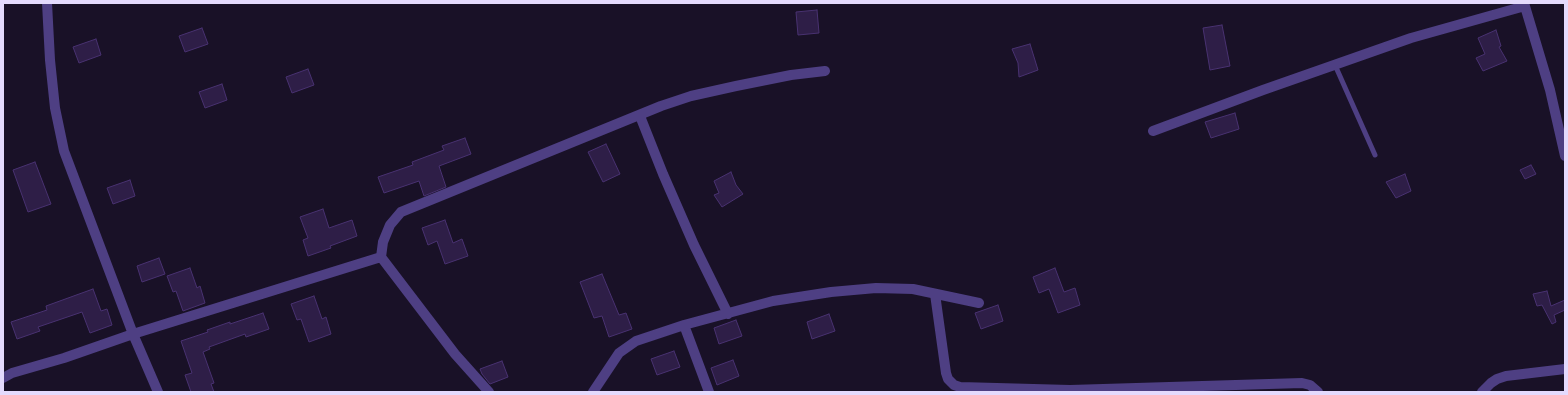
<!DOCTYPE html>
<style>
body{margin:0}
#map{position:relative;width:1568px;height:395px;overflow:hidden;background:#191127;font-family:Overpass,sans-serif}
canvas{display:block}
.frame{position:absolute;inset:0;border:4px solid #e4dafd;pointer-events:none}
</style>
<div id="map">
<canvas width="1568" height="395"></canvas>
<div class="frame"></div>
</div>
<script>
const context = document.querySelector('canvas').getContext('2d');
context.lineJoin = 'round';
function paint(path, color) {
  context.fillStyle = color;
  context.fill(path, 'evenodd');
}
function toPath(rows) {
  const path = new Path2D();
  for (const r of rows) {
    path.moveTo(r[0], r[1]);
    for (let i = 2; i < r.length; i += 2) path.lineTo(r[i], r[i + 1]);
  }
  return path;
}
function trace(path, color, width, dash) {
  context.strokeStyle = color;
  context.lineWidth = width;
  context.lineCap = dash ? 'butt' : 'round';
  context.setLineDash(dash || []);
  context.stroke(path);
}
const building = toPath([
 [817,10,819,33,798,35,796,12,817,10],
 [1222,25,1230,66,1210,70,1203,28,1222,25],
 [202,28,208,44,185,52,179,36,202,28],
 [1496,30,1501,46,1499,47,1507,61,1483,71,1476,58,1485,54,1478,38,1496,30],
 [96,39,101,55,79,63,73,47,96,39],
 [1030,44,1038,70,1019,77,1018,63,1012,49,1030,44],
 [308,69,314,85,292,93,286,77,308,69],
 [222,84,227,100,205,108,199,92,222,84],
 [1235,113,1239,129,1211,138,1205,122,1235,113],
 [465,138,471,154,439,166,446,187,424,196,419,181,384,193,378,177,413,165,412,162,444,150,442,146,465,138],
 [606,144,620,174,603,182,588,152,606,144],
 [35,162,51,204,28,212,13,170,35,162],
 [1531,165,1536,174,1525,179,1520,170,1531,165],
 [731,172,736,185,743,194,722,207,714,195,719,193,714,181,731,172],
 [1405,174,1411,191,1396,198,1386,182,1405,174],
 [130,180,135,196,113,204,107,188,130,180],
 [323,209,329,228,352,220,357,236,330,246,331,248,308,256,303,240,308,238,300,217,323,209],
 [445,220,453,243,462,239,468,256,445,264,437,241,428,245,422,228,445,220],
 [159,258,165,274,142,282,137,266,159,258],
 [190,268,197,288,200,286,205,303,183,311,176,291,173,292,167,276,190,268],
 [1055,268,1064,292,1075,288,1080,305,1058,313,1049,289,1039,293,1033,277,1055,268],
 [602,274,619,315,626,313,632,329,609,337,602,316,594,318,580,282,602,274],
 [93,289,101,311,107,309,112,325,90,333,82,312,38,327,40,331,17,339,11,322,47,310,46,306,93,289],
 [1547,291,1551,306,1565,300,1565,310,1554,315,1556,322,1552,324,1542,305,1537,306,1533,294,1547,291],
 [314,296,322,319,326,317,331,334,309,342,301,319,297,320,291,304,314,296],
 [998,305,1003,321,981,329,975,313,998,305],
 [263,313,269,329,246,337,245,334,209,347,210,349,203,352,214,383,211,384,214,392,191,392,185,375,192,373,181,341,208,332,207,330,230,322,230,324,263,313],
 [829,314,835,331,812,339,807,322,829,314],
 [736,320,742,336,719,344,714,328,736,320],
 [674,351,680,367,657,375,651,359,674,351],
 [733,360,739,376,717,385,711,368,733,360],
 [502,361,508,377,490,384,482,374,480,369,502,361]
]);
paint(building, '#2e1e47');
trace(building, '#493271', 1);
trace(toPath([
 [1335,65,1375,155]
]), '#4e3f83', 5);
trace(toPath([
 [47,3,50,60,55,108,64,151,133,334,158,392],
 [1524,3,1550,90,1565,156],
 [640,116,663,174,694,245,728,314],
 [1153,131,1263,90,1411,38,1525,6],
 [935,294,946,373,948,379,954,385,960,387,1070,390,1302,383,1310,385,1318,392],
 [684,325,709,392],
 [3,378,12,373,64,358,133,334,381,257],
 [489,392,455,354,381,257,383,242,390,225,401,212,661,106,691,96,736,86,791,75,825,71],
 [593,392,619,353,636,341,684,325,773,301,831,292,876,288,913,289,979,303],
 [1482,392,1491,383,1497,379,1506,376,1565,369]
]), '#4e3f83', 10);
</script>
